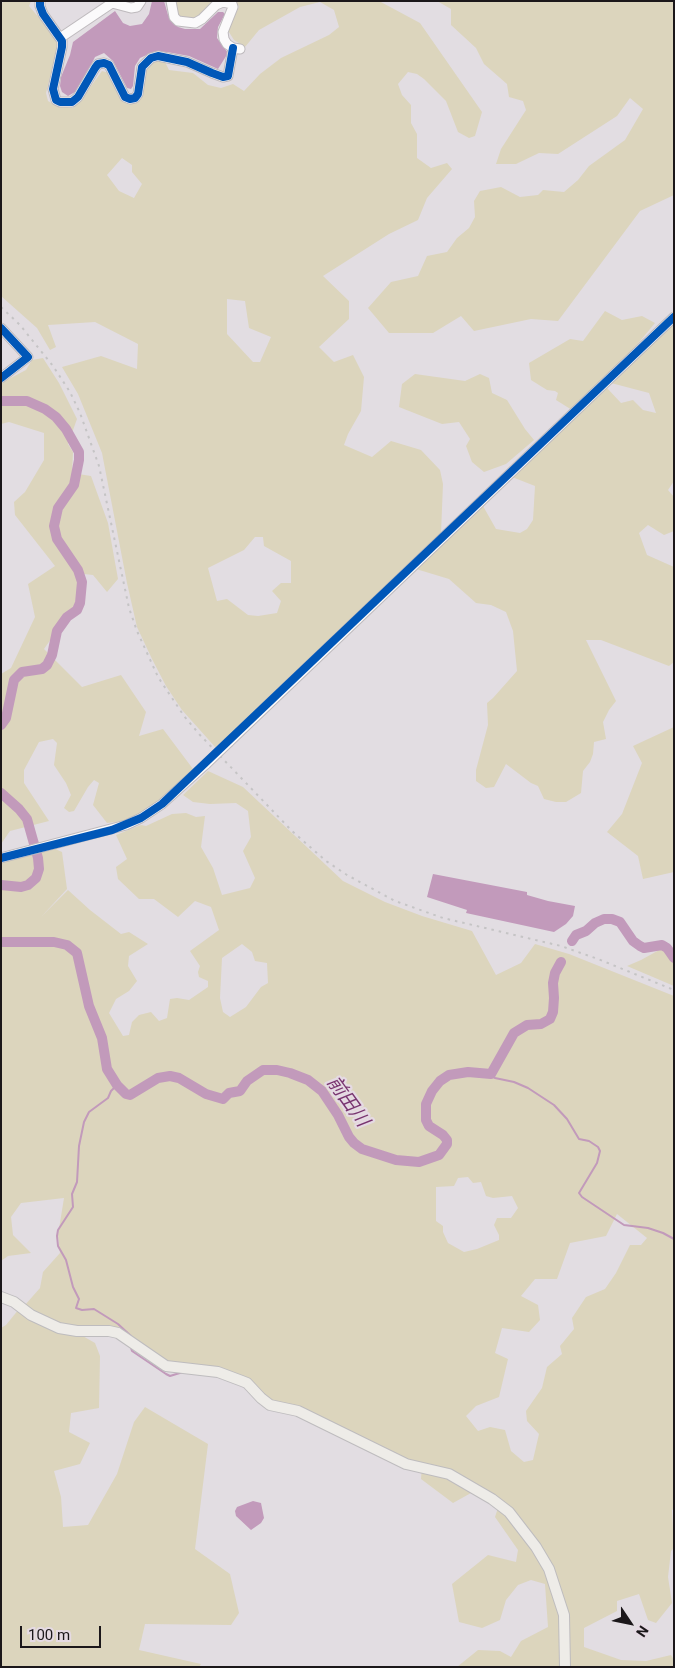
<!DOCTYPE html>
<meta charset="utf-8">
<style>
body{margin:0}
#map{position:relative;width:675px;height:1668px;overflow:hidden;background:#e2dde2;font-family:Roboto,sans-serif}
canvas{display:block}
.frame{position:absolute;inset:0;border:2px solid #1b171a;pointer-events:none}
.north{position:absolute;left:605px;top:1598px;width:50px;height:50px;-webkit-text-stroke:4px #e5dae3;paint-order:stroke;rotate:124deg;font-size:14px;font-weight:700;line-height:20px;text-align:center;color:#1b171a}
.north::after{content:'';display:block;margin:auto;width:18px;height:22px;background:#1b171a;clip-path:polygon(50% 0,100% 100%,50% 72%,0 100%)}
.scale{position:absolute;left:20px;top:1626px;width:81px;height:22px;box-sizing:border-box;border:2px solid #1b171a;border-top:0;padding-left:6px;font-size:15px;line-height:18px;white-space:nowrap;color:#1b171a;-webkit-text-stroke:4px #e5dae3;paint-order:stroke}
</style>
<div id="map">
<canvas width="675" height="1668"></canvas>
<div class="frame"></div>
<div class="north">N</div>
<div class="scale">100 m</div>
</div>
<script>
const context = document.querySelector('canvas').getContext('2d');
context.lineJoin = 'round';
function paint(path, color) {
  context.fillStyle = color;
  context.fill(path, 'evenodd');
}
function toPath(rows) {
  const path = new Path2D();
  for (const r of rows) {
    path.moveTo(r[0], r[1]);
    for (let i = 2; i < r.length; i += 2) path.lineTo(r[i], r[i + 1]);
  }
  return path;
}
function trace(path, color, width, dash) {
  context.strokeStyle = color;
  context.lineWidth = width;
  context.lineCap = dash ? 'butt' : 'round';
  context.setLineDash(dash || []);
  context.stroke(path);
}
function write(font, color, halo, rows, align = 'center') {
  context.font = font + ' Roboto,"Noto Sans JP",sans-serif';
  context.lineWidth = 4.5;
  context.setLineDash([]);
  context.textBaseline = 'middle';
  context.strokeStyle = halo;
  context.fillStyle = color;
  for (const [text, x, y, turn = 0] of rows) {
    context.save();
    context.translate(x, y);
    context.rotate((+turn || 0) * Math.PI / 180);
    context.textAlign = isNaN(turn) ? turn : align;
    if (halo) context.strokeText(text, 0, 0);
    context.fillText(text, 0, 0);
    context.restore();
  }
}
paint(toPath([
 [4,1,31,1,29,6,59,41,46,93,48,101,55,105,73,108,86,93,102,71,109,73,123,100,131,104,140,97,146,67,153,60,164,60,169,70,193,73,208,85,221,88,233,84,244,91,260,74,281,58,329,35,339,27,334,10,320,2,300,7,259,30,245,47,234,40,227,29,239,7,236,1,379,1,420,23,482,112,475,136,469,138,458,132,446,101,424,79,417,74,408,72,398,84,402,95,411,105,411,123,417,134,417,158,431,168,447,163,452,169,427,198,418,220,389,234,323,276,349,301,349,319,319,347,334,362,353,355,364,377,361,411,348,434,344,445,372,457,391,441,421,450,440,470,443,484,441,533,216,748,182,710,166,686,152,659,137,627,127,583,102,453,78,394,62,367,101,356,137,369,138,344,95,322,48,325,56,347,50,350,37,328,1,296,1,4],
 [122,158,132,165,132,172,142,184,134,198,119,191,107,175],
 [227,299,245,301,249,328,271,337,260,362,253,362,227,334],
 [255,537,263,537,264,546,291,561,291,583,281,583,272,591,281,601,277,613,258,616,248,615,227,599,217,601,208,568,244,550],
 [177,1,216,1,195,20,177,17],
 [437,1,674,1,674,195,640,211,558,321,531,319,474,331,461,316,433,333,389,333,368,308,391,282,418,276,427,256,447,252,457,238,469,228,475,217,474,201,480,191,501,187,520,197,538,195,543,190,564,192,578,180,589,166,625,140,643,109,630,98,617,116,558,154,539,153,516,164,496,164,501,149,526,110,523,101,509,97,507,84,484,64,476,48,451,25,451,9],
 [605,311,622,320,642,316,655,323,626,358,572,410,556,400,558,393,555,391,547,390,531,380,529,363,570,339,583,341],
 [674,323,674,481,668,490,674,497,674,531,664,535,648,525,639,533,647,555,674,567,674,662,669,666,601,640,586,640,616,701,609,710,603,722,606,739,594,742,593,754,590,762,583,771,581,793,566,802,556,802,544,799,538,786,531,783,506,764,494,787,486,788,476,781,476,770,488,725,487,703,493,698,517,671,513,631,506,612,491,605,476,603,449,579,416,569,483,506,496,529,520,533,527,529,533,520,535,486,512,477,607,388,621,403,633,400,643,410,656,413,649,393,611,383],
 [43,358,59,383,77,419,68,444,73,452,72,473,91,476,108,523,118,579,107,592,93,575,84,574,74,606,44,649,82,687,121,675,146,712,139,736,163,729,193,769,157,803,131,820,107,823,93,805,99,783,94,780,88,787,74,811,69,812,64,808,71,795,66,783,54,765,57,743,53,739,39,742,24,770,24,783,49,821,10,831,1,844,1,674,11,668,35,617,28,584,55,566,15,515,14,502,25,492,44,460,44,433,9,422,1,424,1,383,26,370,32,360],
 [415,374,465,381,480,374,489,378,492,393,507,400,525,429,534,440,506,464,484,472,472,462,466,446,470,439,459,422,442,424,399,407,402,384],
 [674,727,674,872,643,879,638,856,607,832,622,814,642,763,633,746],
 [208,771,243,787,343,881,385,902,422,916,472,931,496,975,521,963,535,944,569,954,674,996,674,1509,672,1510,674,1548,671,1551,668,1577,672,1603,656,1623,648,1620,639,1594,617,1601,617,1611,584,1628,584,1647,621,1660,646,1661,671,1655,674,1660,674,1667,457,1667,478,1650,500,1651,511,1657,521,1641,548,1627,545,1584,531,1580,518,1585,506,1600,500,1620,482,1628,459,1622,452,1584,488,1555,516,1562,518,1550,495,1517,500,1502,480,1488,453,1503,421,1479,422,1465,402,1459,274,1403,247,1380,171,1363,156,1356,126,1331,110,1327,62,1326,39,1317,25,1305,40,1288,43,1272,60,1253,58,1235,64,1198,21,1203,11,1217,13,1235,31,1253,8,1256,1,1261,1,861,19,858,53,848,62,852,67,889,41,917,68,890,90,910,121,934,129,932,148,944,129,956,128,966,137,981,129,991,116,999,109,1013,123,1036,129,1035,132,1022,139,1015,151,1012,159,1021,167,1018,170,999,177,998,189,1000,208,987,208,981,199,977,198,972,200,966,190,951,219,930,211,907,195,901,178,917,154,899,139,899,118,879,116,867,127,859,116,835,141,825,146,826,172,814,186,813,196,817,205,816,201,847,213,868,222,895,250,888,255,878,243,851,251,837,248,811,236,803,210,804,193,802,183,795],
 [242,944,252,952,255,961,267,963,268,983,261,987,246,1007,230,1017,223,1012,220,998,222,958],
 [468,1177,473,1183,481,1182,486,1196,493,1198,512,1196,518,1208,511,1218,497,1218,494,1225,499,1235,499,1240,477,1249,464,1252,448,1243,443,1232,443,1226,436,1221,436,1187,454,1186,458,1178],
 [617,1214,647,1238,641,1245,630,1245,616,1273,605,1289,586,1297,572,1318,574,1329,560,1346,562,1354,547,1367,542,1388,526,1411,527,1421,539,1434,533,1460,524,1462,511,1451,505,1430,490,1427,478,1431,466,1416,476,1406,499,1397,508,1359,495,1353,502,1328,529,1332,540,1320,538,1305,521,1296,535,1279,557,1279,570,1243,606,1236],
 [661,949,674,958,674,986,627,966,641,960],
 [19,1309,81,1335,95,1343,100,1356,99,1408,71,1413,69,1432,90,1443,80,1464,54,1471,61,1497,63,1527,88,1525,117,1474,134,1422,145,1407,208,1444,195,1549,230,1574,239,1613,231,1625,145,1624,139,1650,201,1664,199,1667,1,1667,1,1328,6,1325]
]), '#dcd5bd');
paint(toPath([
 [152,1,164,1,168,15,178,27,185,29,200,29,218,12,223,12,225,14,218,27,217,38,228,53,218,69,189,56,167,52,149,54,140,58,135,66,133,86,131,89,127,88,113,61,104,53,95,57,80,87,75,92,68,96,62,92,60,86,61,77,70,55,73,42,115,11,123,23,130,26,142,24,149,14],
 [433,874,527,892,527,895,548,901,575,906,573,916,566,924,554,932,466,913,467,910,427,897],
 [253,1501,261,1503,264,1518,261,1523,251,1530,236,1516,235,1511,237,1507]
]), '#c29abb');
trace(toPath([
 [491,1074,495,1078,514,1082,528,1088,554,1105,567,1119,579,1139,589,1141,598,1147,600,1151,597,1163,579,1193,582,1197,624,1225,648,1228,663,1233,674,1239],
 [117,1085,111,1091,108,1098,89,1112,84,1122,79,1146,77,1182,72,1194,73,1207,58,1230,57,1236,58,1246,66,1260,73,1287,79,1299,76,1308,82,1310,94,1309,118,1324,131,1336],
 [131,1348,132,1351,166,1374,170,1376,183,1372]
]), '#c29abb', 2);
trace(toPath([
 [1,401,27,401,45,409,56,417,66,429,79,452,79,460,74,485,58,508,54,526,57,539,78,570,82,582,80,603,77,610,67,617,57,631,52,655,47,665,42,669,22,672,14,680,6,718,1,725],
 [1,793,19,809,27,819,38,858,39,869,36,878,28,885,21,887,1,885],
 [572,941,576,935,586,931,595,923,604,919,612,919,620,922,633,941,640,946,644,948,662,945,667,948,674,958],
 [1,942,54,942,67,945,77,953,89,1006,102,1038,107,1069,117,1085,126,1094,130,1095,158,1078,170,1076,179,1078,206,1094,223,1099,229,1093,240,1091,247,1081,263,1070,277,1070,290,1073,308,1080,322,1091,338,1115,349,1137,354,1143,362,1149,396,1160,419,1162,439,1155,447,1144,447,1140,443,1135,429,1126,426,1120,426,1104,432,1091,440,1081,449,1075,468,1072,491,1074,514,1033,527,1025,541,1024,550,1019,553,1012,554,998,553,983,555,973,561,962]
]), '#c29abb', 10);
const minor = toPath([
 [40,1,40,6,43,14,62,41,62,47,53,89,56,100,60,102,72,102,78,97,95,68,98,64,104,63,109,65,125,97,130,99,135,98,138,94,142,67,151,58,158,56,187,62,212,73,223,77,228,76,233,48],
 [171,1,174,17,178,21,195,23,202,19,216,5,223,2,232,4,233,7,223,32,224,39,227,44,233,48,240,49],
 [60,38,112,3,131,8,137,7,141,1],
 [1,328,28,357,1,378],
 [229,742,674,317],
 [1,858,126,825,141,818,162,804,206,764]
]);
const major = toPath([
 [1,1297,14,1302,31,1315,59,1328,77,1331,109,1331,118,1333,166,1366,218,1372,242,1381,247,1383,261,1398,270,1405,298,1411,406,1464,449,1474,492,1499,509,1512,536,1547,549,1569,564,1615,565,1667]
]);
trace(minor, '#bebabd', 11);
trace(major, '#bebcbe', 12);
trace(minor, '#fbfafb', 9);
trace(major, '#eeece8', 10);
trace(toPath([
 [1,307,20,325,53,366,70,392,80,413,99,466,129,608,137,631,158,677,184,716,200,735,292,831,326,861,347,875,395,901,443,918,561,946,598,959,674,990]
]), '#c5c4c5', 2, [2.5, 5]);
const minorBridge = toPath([
 [206,764,229,742]
]);
trace(minorBridge, '#bebabd', 11, []);
trace(minorBridge, '#fbfafb', 9);
trace(toPath([
 [40,1,40,6,43,14,62,41,62,47,53,89,56,100,60,102,72,102,78,97,95,68,98,64,104,63,109,65,125,97,130,99,135,98,138,94,142,67,151,58,158,56,187,62,212,73,223,77,228,76,233,48],
 [1,328,28,357,1,378],
 [1,858,112,830,141,818,162,804,674,317]
]), '#0057b8', 8);
write('italic 19px', '#793570', '#e5dae3', [
 ["前田川",347,1102,54]
]);
</script>
